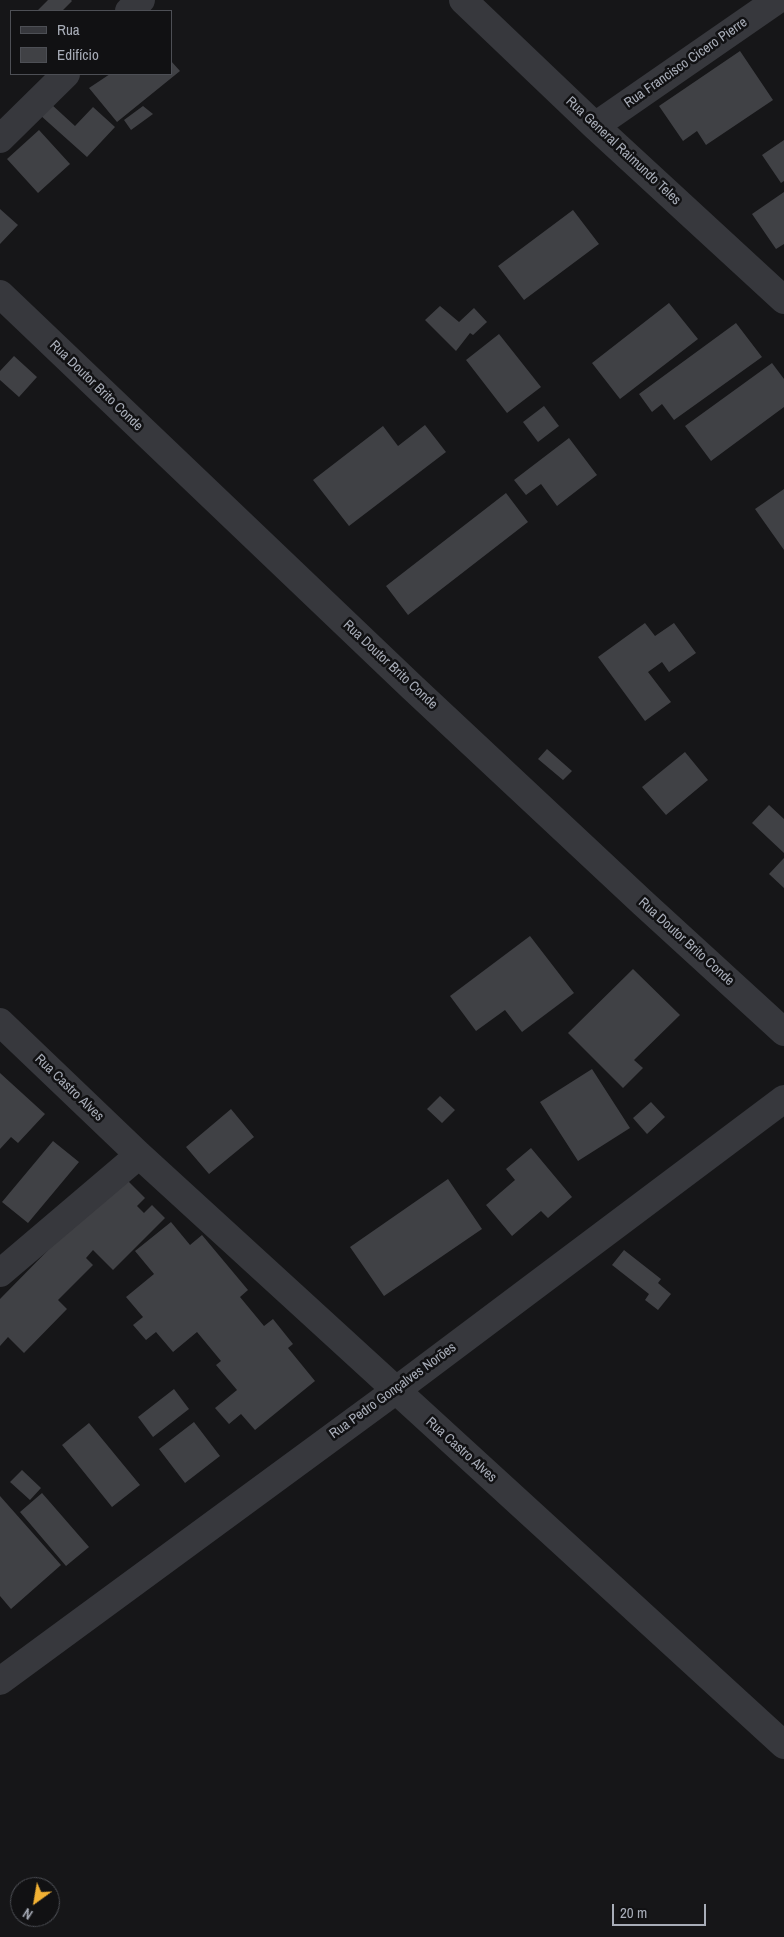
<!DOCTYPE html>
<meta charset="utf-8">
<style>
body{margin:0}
#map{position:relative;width:784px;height:1937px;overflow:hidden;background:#161618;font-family:"Archivo Narrow",sans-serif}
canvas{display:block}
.legend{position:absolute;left:10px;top:10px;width:162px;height:65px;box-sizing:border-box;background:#111113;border:1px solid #4d4f55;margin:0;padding:6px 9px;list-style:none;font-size:15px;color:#a8adb8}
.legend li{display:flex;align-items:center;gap:10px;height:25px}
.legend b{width:25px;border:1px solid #4d4f55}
.north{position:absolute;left:10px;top:1877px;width:50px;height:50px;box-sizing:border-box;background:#111113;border:1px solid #4d4f55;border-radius:50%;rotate:212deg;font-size:14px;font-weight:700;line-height:20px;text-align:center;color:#a8adb8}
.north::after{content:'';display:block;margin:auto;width:18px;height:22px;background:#f2b134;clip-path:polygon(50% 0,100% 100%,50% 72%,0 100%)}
.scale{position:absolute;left:612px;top:1904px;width:94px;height:22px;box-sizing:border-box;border:2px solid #a8adb8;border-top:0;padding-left:6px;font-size:15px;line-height:18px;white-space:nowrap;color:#a8adb8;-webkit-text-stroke:4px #111113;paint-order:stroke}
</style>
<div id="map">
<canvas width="784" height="1937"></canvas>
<ul class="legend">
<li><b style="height:6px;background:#37383d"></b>Rua</li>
<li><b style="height:14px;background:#404145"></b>Edifício</li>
</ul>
<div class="north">N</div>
<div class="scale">20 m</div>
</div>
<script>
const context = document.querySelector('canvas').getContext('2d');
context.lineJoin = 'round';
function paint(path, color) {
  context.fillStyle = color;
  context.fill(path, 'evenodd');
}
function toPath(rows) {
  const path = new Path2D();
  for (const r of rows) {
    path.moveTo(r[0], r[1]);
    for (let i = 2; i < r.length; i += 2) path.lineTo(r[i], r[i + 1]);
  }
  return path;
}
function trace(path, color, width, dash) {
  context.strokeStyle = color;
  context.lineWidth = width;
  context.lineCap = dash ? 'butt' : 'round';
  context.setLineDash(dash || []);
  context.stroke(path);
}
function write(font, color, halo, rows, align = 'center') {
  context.font = font + ' "Archivo Narrow",sans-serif';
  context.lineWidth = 5;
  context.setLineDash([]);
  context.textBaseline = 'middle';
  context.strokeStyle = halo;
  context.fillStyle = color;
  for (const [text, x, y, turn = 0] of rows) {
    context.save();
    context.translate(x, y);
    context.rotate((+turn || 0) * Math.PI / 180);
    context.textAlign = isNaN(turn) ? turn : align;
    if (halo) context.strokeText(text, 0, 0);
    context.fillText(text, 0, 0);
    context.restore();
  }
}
paint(toPath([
 [48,0,71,0,72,1,62,11,37,11],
 [740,51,773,100,706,145,697,131,683,141,659,106],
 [171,61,180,71,117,122,89,88,110,74,171,74],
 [51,104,75,126,93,107,115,127,87,157,40,115],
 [143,106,153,114,131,130,124,120],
 [39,130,70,164,38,193,7,159],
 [784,140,784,181,781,183,762,155],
 [784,192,784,244,776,249,752,214],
 [0,209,18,225,0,244],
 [573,210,599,244,524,300,498,266],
 [669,303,698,339,620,399,592,363],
 [440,306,459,322,474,308,487,322,473,335,470,333,456,351,425,320],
 [736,323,762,357,674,420,662,404,652,412,639,394],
 [499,334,541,387,507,413,466,360],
 [14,356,37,377,19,397,0,380,0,371],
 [772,363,784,379,784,407,711,461,685,426],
 [544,406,559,426,538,442,523,422],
 [425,425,446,452,349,526,313,480,383,426,398,446],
 [569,438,597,475,557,506,541,484,526,495,514,480],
 [784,489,784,550,755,509],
 [506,493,528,522,408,615,386,586],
 [645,623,655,636,674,623,696,653,669,672,662,662,648,672,671,702,645,721,598,657],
 [547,749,572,771,563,780,538,759],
 [685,752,708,780,666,815,642,787],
 [769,805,784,819,784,853,752,823],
 [784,858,784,888,769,874],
 [530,936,574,993,522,1032,505,1010,476,1031,450,996],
 [633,969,680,1015,634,1060,643,1068,623,1088,568,1033],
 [592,1069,630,1128,578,1161,540,1102],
 [0,1073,45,1114,18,1143,11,1137,0,1149],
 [440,1096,455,1110,442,1123,427,1109],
 [651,1102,665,1117,647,1134,633,1118],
 [231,1109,254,1137,209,1174,186,1147],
 [53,1141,79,1162,28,1223,2,1202],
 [531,1148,572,1197,548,1218,541,1211,512,1236,486,1205,515,1180,506,1169],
 [122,1175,145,1198,137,1206,144,1213,152,1205,165,1218,113,1270,93,1250,86,1258,93,1265,58,1300,67,1309,24,1353,8,1337,0,1346,0,1299],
 [448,1179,482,1229,384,1296,350,1247],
 [171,1222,190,1245,202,1235,248,1290,240,1297,264,1326,273,1319,293,1344,288,1348,315,1381,255,1430,241,1414,229,1424,215,1408,237,1390,216,1365,221,1361,197,1332,173,1352,156,1332,146,1340,133,1325,143,1317,126,1297,154,1274,135,1251],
 [624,1250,661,1279,658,1283,671,1294,658,1310,645,1300,649,1294,612,1265],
 [174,1389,189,1409,153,1437,138,1417],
 [194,1422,220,1456,185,1483,159,1449],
 [89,1423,140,1485,112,1507,62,1445],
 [22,1470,41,1488,30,1500,10,1482],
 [42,1493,89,1547,66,1566,20,1512],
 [0,1496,61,1565,11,1609,0,1596]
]), '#404145');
trace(toPath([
 [463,0,595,126,784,300],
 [129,11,141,0],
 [595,126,777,0],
 [0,139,66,74],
 [0,294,412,687,643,903,784,1032],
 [0,1022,139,1155,784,1745],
 [0,1273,139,1155],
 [0,1681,395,1391,784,1099]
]), '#37383d', 28);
write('14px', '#a8adb8', '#111113', [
 ["Rua Francisco Cicero Pierre",686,63,-35],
 ["Rua General Raimundo Teles",623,151,43],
 ["Rua Doutor Brito Conde",96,386,44],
 ["Rua Doutor Brito Conde",390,665,43],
 ["Rua Doutor Brito Conde",686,942,42],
 ["Rua Castro Alves",69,1088,44],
 ["Rua Pedro Gonçalves Norões",393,1391,-36],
 ["Rua Castro Alves",461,1450,42]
]);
</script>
